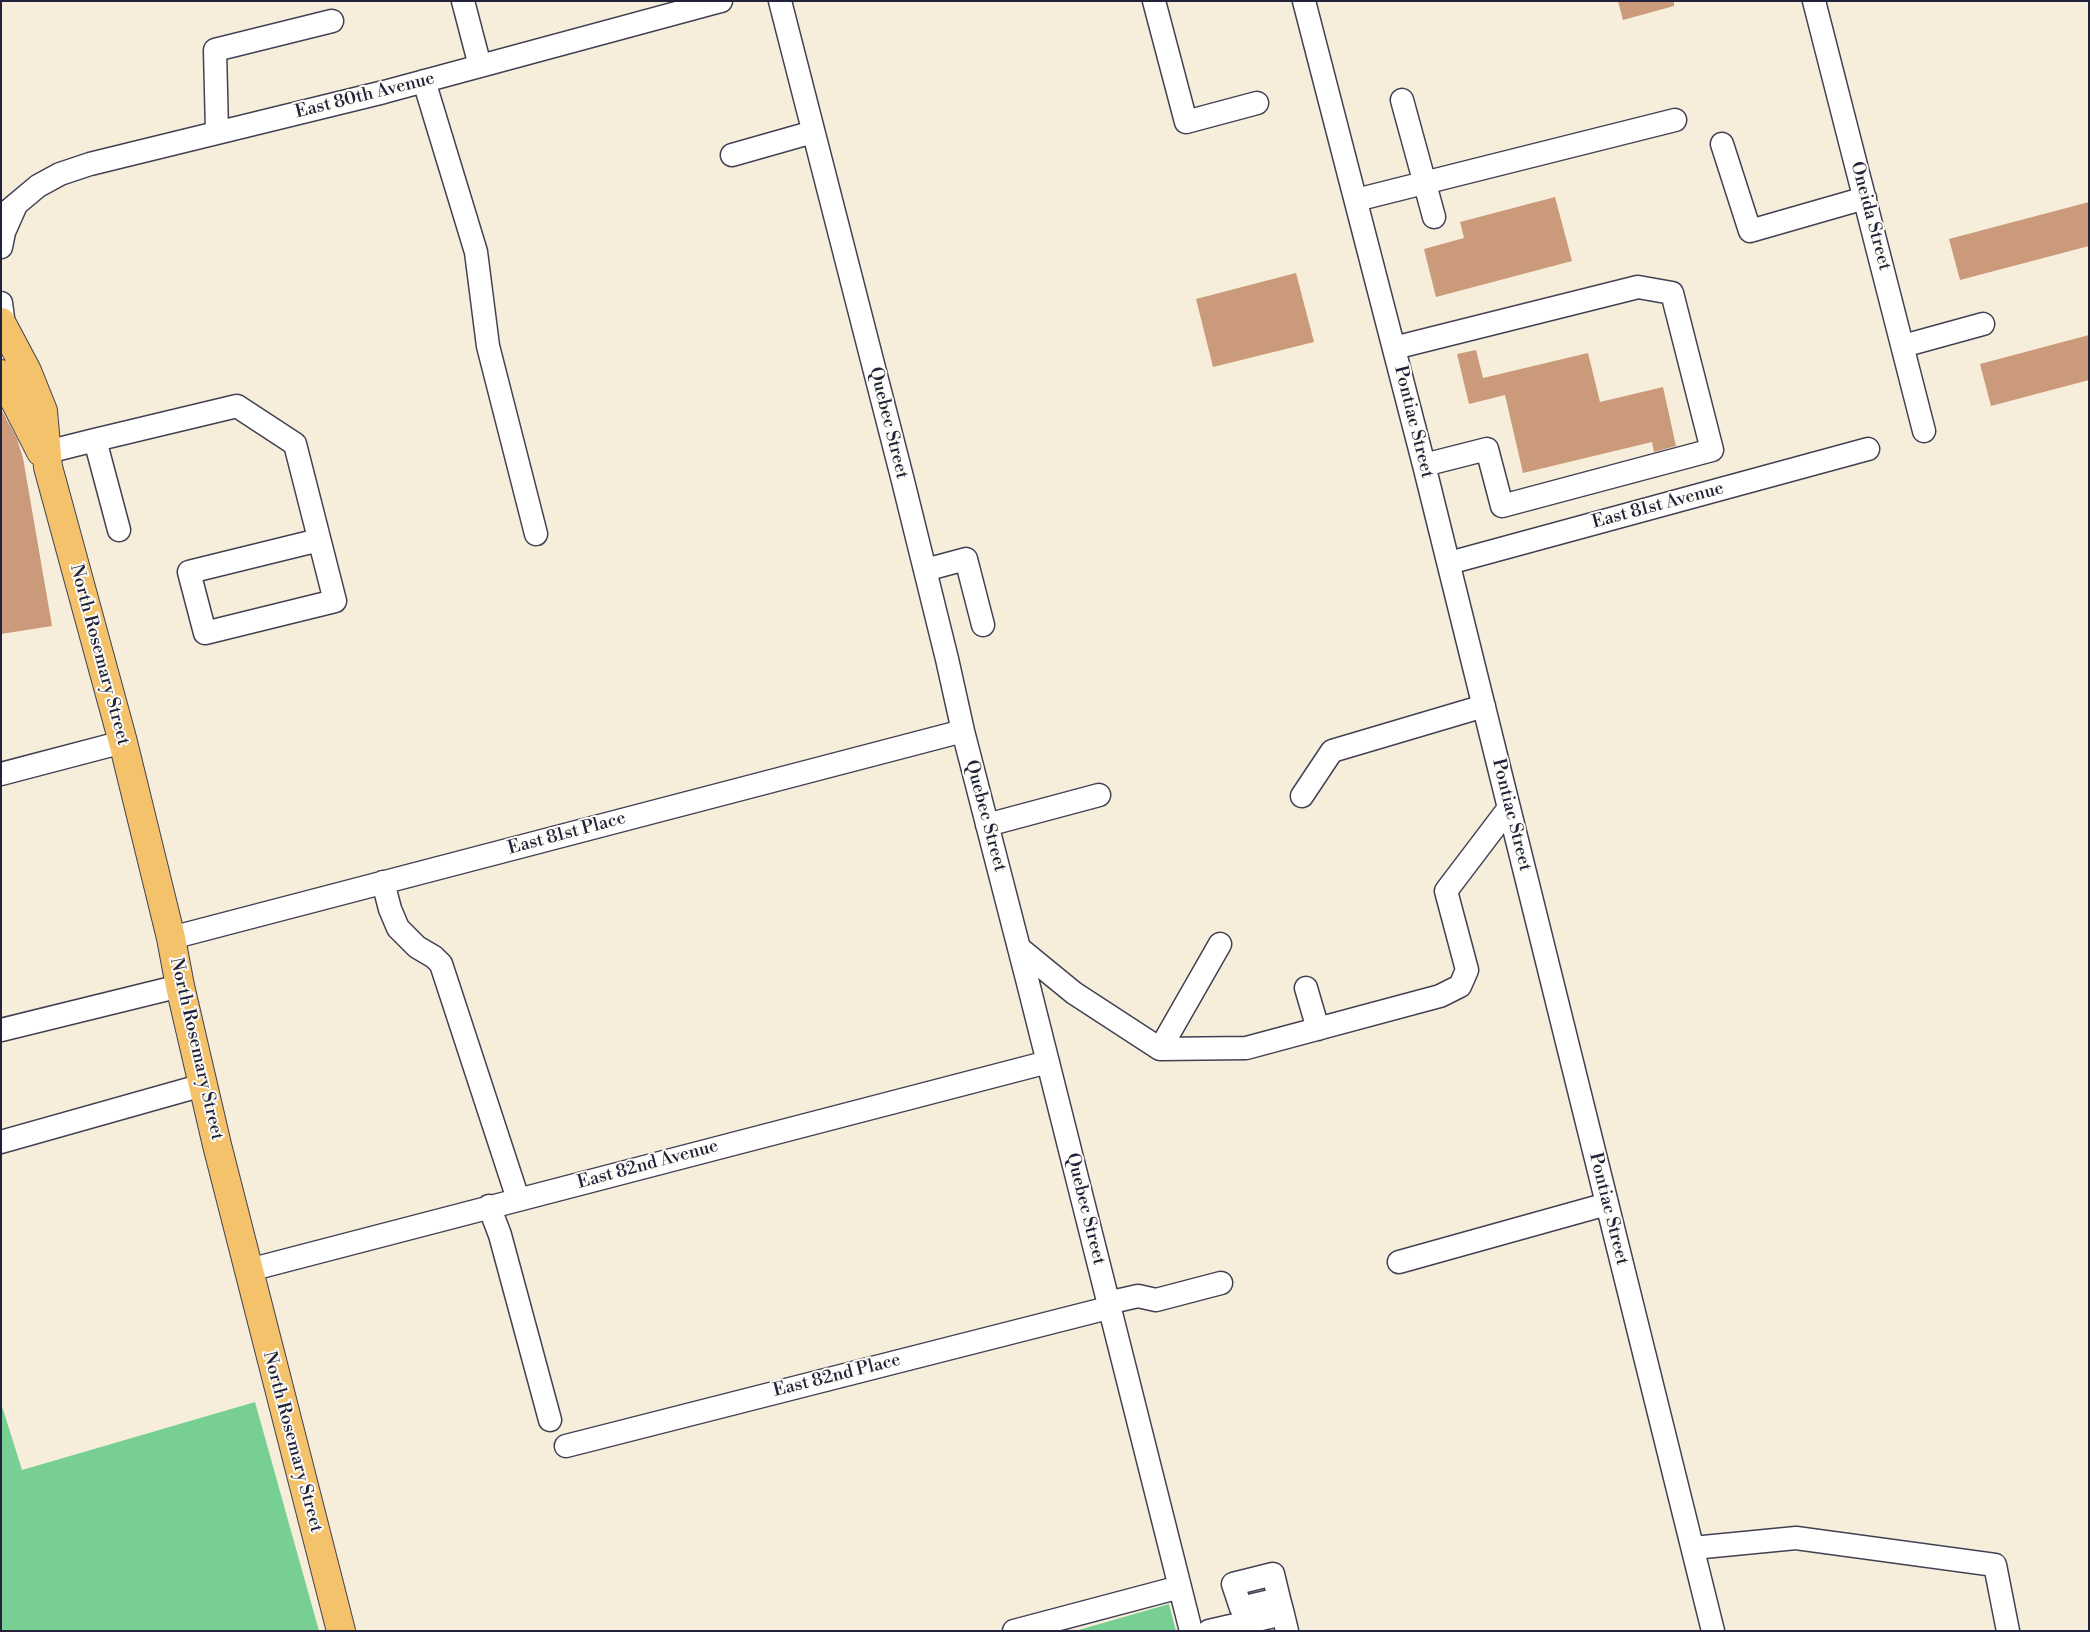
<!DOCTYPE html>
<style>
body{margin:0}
#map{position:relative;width:2090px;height:1632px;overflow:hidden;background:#f6eedb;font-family:"Libre Bodoni",serif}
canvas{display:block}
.frame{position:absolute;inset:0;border:2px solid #22223b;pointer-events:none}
</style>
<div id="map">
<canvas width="2090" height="1632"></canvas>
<div class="frame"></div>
</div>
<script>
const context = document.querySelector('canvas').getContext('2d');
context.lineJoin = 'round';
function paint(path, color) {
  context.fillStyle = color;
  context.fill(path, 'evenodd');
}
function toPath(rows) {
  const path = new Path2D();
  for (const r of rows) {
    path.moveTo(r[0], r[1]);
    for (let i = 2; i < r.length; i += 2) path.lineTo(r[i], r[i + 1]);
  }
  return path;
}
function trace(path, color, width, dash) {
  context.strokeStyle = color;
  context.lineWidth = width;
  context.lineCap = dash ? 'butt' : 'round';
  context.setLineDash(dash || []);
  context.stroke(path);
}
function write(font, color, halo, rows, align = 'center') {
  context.font = font + ' "Libre Bodoni",serif';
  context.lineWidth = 4;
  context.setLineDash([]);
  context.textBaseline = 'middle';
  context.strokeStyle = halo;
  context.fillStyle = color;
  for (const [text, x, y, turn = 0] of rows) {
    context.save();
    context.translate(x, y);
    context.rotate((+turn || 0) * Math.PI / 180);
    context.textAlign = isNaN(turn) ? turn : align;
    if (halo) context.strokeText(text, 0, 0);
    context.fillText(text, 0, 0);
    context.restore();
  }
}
paint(toPath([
 [255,1402,319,1631,1,1631,1,1403,22,1470],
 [1169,1604,1176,1631,1075,1631]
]), '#78cf94');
paint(toPath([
 [1618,1,1674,1,1674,6,1623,20],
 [1555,197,1572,261,1436,297,1424,249,1464,238,1460,222],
 [2089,202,2089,246,1960,280,1949,239],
 [1296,273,1314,342,1213,367,1196,299],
 [2089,335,2089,380,1991,406,1980,364],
 [1476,350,1483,378,1588,353,1600,402,1663,387,1676,446,1654,452,1652,442,1523,473,1505,395,1469,404,1457,354],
 [1,409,17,439,23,458,52,626,1,634]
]), '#ca9a7a');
const minor = toPath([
 [463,1,480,66],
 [780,1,902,477,947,659,963,731,1028,983,1191,1631],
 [1154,1,1186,122,1257,103],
 [1304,1,1424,465,1713,1631],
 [1814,1,1924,431],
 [424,81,476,252,488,346,536,534],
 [1402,100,1434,217],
 [217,132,215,50,332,21],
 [1722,144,1750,231,1865,198],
 [732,155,813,132],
 [1356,200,1675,120],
 [1,217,38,186,60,174,90,164,384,92,721,1],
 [1,247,4,232,16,205],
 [1,303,4,326],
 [1903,346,1983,324],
 [1394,348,1638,287,1672,293,1712,450,1502,506,1487,449,1424,465],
 [95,440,237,406,295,444,335,601,205,633,189,572,319,540],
 [47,452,95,440,119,530],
 [1449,563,1868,449],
 [925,570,966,559,983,625],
 [1,774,123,742],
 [1302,796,1332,751,1484,706],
 [987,825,1099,795],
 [383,882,390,909,398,928,417,947,434,957,441,964,518,1199],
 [171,938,963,731],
 [1019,948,1074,993,1160,1049,1246,1048,1440,996,1460,986,1467,970,1446,891,1509,808],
 [1306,988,1318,1029],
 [1,1030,180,986],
 [1160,1049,1220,944],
 [1,1142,203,1085],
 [489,1206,500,1235,550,1420],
 [1399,1262,1607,1204],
 [249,1270,1048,1062],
 [1107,1303,1138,1296,1156,1300,1221,1283],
 [566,1446,1108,1308],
 [1693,1548,1796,1538,1995,1565,2008,1631],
 [1279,1599,1241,1608,1233,1584,1273,1574,1279,1599,1283,1614],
 [1014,1631,1180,1587],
 [1209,1631,1283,1614,1287,1631]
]);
const major = toPath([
 [1,322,27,371,43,411,48,467,123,742,171,938,180,986,217,1145,341,1631],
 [1,374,41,452]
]);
trace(minor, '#424153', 25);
trace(major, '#424153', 30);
trace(minor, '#fff', 22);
trace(major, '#f3c26a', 28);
write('18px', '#22223b', '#fdfcf7', [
 ["East 80th Avenue",365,96,-14],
 ["Oneida Street",1870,216,75],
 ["Pontiac Street",1413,422,76],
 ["Quebec Street",888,423,76],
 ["East 81st Avenue",1658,506,-15],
 ["North Rosemary Street",99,655,75],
 ["Pontiac Street",1511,815,76],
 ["Quebec Street",985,816,75],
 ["East 81st Place",567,834,-15],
 ["North Rosemary Street",196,1049,77],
 ["East 82nd Avenue",648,1165,-15],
 ["Quebec Street",1085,1209,76],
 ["Pontiac Street",1608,1209,76],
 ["East 82nd Place",837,1376,-14],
 ["North Rosemary Street",292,1442,75]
]);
</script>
